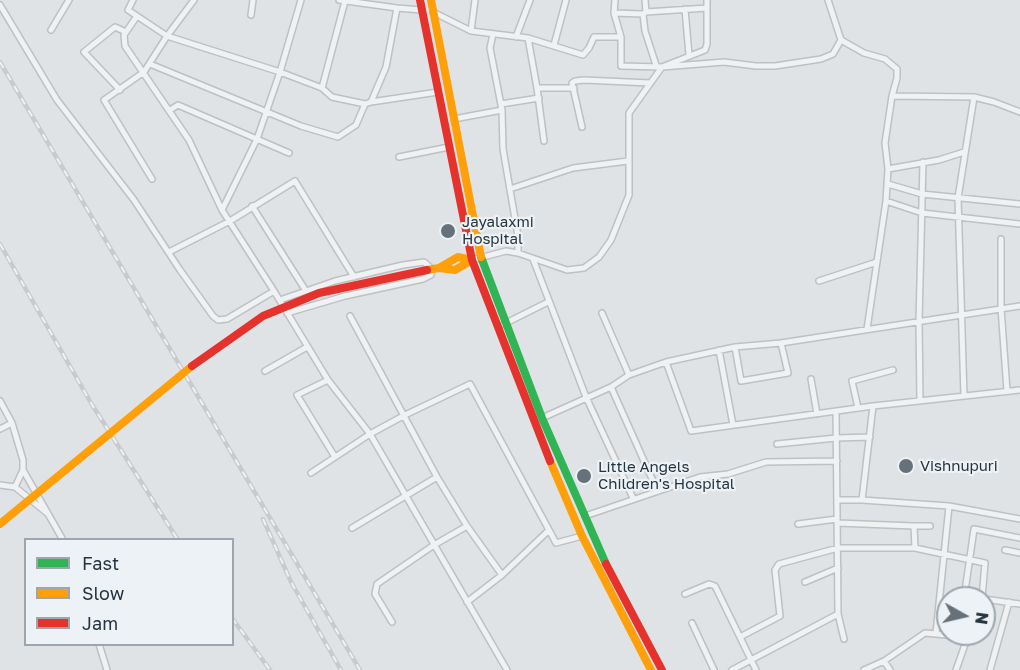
<!DOCTYPE html>
<style>
body{margin:0}
#map{position:relative;width:1020px;height:670px;overflow:hidden;background:#e0e3e5;font-family:"Golos Text",sans-serif}
canvas{display:block}
.legend{position:absolute;left:24px;top:538px;width:210px;height:108px;box-sizing:border-box;background:#edf2f6;border:2px solid #9da6ad;margin:0;padding:8px 10px;list-style:none;font-size:18px;color:#26343f}
.legend li{display:flex;align-items:center;gap:12px;height:30px}
.legend b{width:30px;border:2px solid #9da6ad}
.north{position:absolute;left:936px;top:586px;width:60px;height:60px;box-sizing:border-box;background:#edf2f6;border:2px solid #9da6ad;border-radius:50%;rotate:98deg;font-size:16px;font-weight:700;line-height:24px;text-align:center;color:#26343f}
.north::after{content:'';display:block;margin:auto;width:21px;height:27px;background:#677179;clip-path:polygon(50% 0,100% 100%,50% 72%,0 100%)}
</style>
<div id="map">
<canvas width="1020" height="670"></canvas>
<ul class="legend">
<li><b style="height:8px;background:#30b455"></b>Fast</li>
<li><b style="height:8px;background:#ff9f0a"></b>Slow</li>
<li><b style="height:8px;background:#e5322d"></b>Jam</li>
</ul>
<div class="north">N</div>
</div>
<script>
const context = document.querySelector('canvas').getContext('2d');
context.lineJoin = 'round';
function toPath(rows) {
  const path = new Path2D();
  for (const r of rows) {
    path.moveTo(r[0], r[1]);
    for (let i = 2; i < r.length; i += 2) path.lineTo(r[i], r[i + 1]);
  }
  return path;
}
function trace(path, color, width, dash) {
  context.strokeStyle = color;
  context.lineWidth = width;
  context.lineCap = dash ? 'butt' : 'round';
  context.setLineDash(dash || []);
  context.stroke(path);
}
function write(font, color, halo, rows, align = 'center') {
  context.font = font + ' "Golos Text",sans-serif';
  context.lineWidth = 4.5;
  context.setLineDash([]);
  context.textBaseline = 'middle';
  context.strokeStyle = halo;
  context.fillStyle = color;
  for (const [text, x, y, turn = 0] of rows) {
    context.save();
    context.translate(x, y);
    context.rotate((+turn || 0) * Math.PI / 180);
    context.textAlign = isNaN(turn) ? turn : align;
    if (halo) context.strokeText(text, 0, 0);
    context.fillText(text, 0, 0);
    context.restore();
  }
}
const street = toPath([
 [133,0,128,10,167,36,280,72,322,88,332,97,365,104],
 [615,0,614,13,621,37],
 [828,0,841,40,864,53,885,59,897,69,897,78,892,96],
 [0,5,57,100,134,200,180,270,213,316,218,320,227,319,274,291],
 [397,8,422,10],
 [685,9,689,55],
 [433,12,471,31,528,38,583,55,589,48,594,37,621,37,621,66,662,67,724,62,756,66,775,66,821,59,833,54,841,40],
 [646,12,707,8],
 [614,13,643,14,646,12,645,0],
 [643,14,645,31,656,65],
 [251,15,253,0],
 [137,16,124,35,125,46,189,140,222,210,274,291,328,380,370,434,507,670],
 [51,30,69,0],
 [471,31,475,0],
 [493,34,490,48,502,110,503,149,518,236,518,253],
 [516,37,530,0],
 [528,38,537,88,574,88],
 [554,45,566,0],
 [150,64,301,126,338,137,356,125,365,104,371,102,386,67,397,8,339,0],
 [322,88,345,1],
 [537,88,544,141],
 [120,90,84,52,115,27,126,32],
 [371,102,438,92],
 [501,104,539,98],
 [170,110,178,105,289,153],
 [454,119,502,110],
 [582,127,572,83,575,81,584,80,650,83],
 [399,157,449,147],
 [888,169,885,143,892,96,974,97,994,102,1020,112],
 [152,179,104,100,144,72,167,36,194,0],
 [888,184,922,194,1020,204],
 [510,189,573,168,628,161],
 [886,201,922,213,1020,224],
 [252,206,306,291],
 [222,210,257,139,280,72,301,0],
 [1001,239,1001,308,1007,391],
 [169,252,230,221,295,181,354,277],
 [533,259,586,397,633,498],
 [472,260,506,251,518,253,567,270,584,268,599,257,611,240,629,195,629,113,662,67,705,50,707,44,707,0],
 [819,281,877,262],
 [280,300,335,281,403,265,424,262,432,269,431,275,423,279,345,296,287,313],
 [602,313,629,375],
 [350,316,437,477,467,526,502,575],
 [504,324,548,302],
 [867,329,886,201,888,169,939,160,964,152],
 [735,347,741,381,788,373,781,343],
 [719,350,733,425],
 [666,362,735,347,781,343,1020,306],
 [265,371,307,347],
 [811,379,817,414],
 [328,380,297,395,335,457],
 [611,387,657,490],
 [964,396,958,198,974,97],
 [0,401,12,423,23,460,23,470,63,540],
 [920,401,919,321,923,162],
 [858,408,852,381,893,370],
 [836,411,838,614,844,639],
 [542,418,611,387,629,375,666,362,691,431,873,406,1020,390],
 [0,429,12,423],
 [777,444,836,438,870,437],
 [311,473,370,434,405,415,470,384,549,530,502,575,467,602],
 [0,485,15,487,23,470],
 [15,487,47,513],
 [838,500,862,500,873,406],
 [862,500,949,506,936,633],
 [949,506,1020,519],
 [585,516,700,477,728,474,766,462,837,461],
 [837,523,914,526,915,548],
 [798,524,837,519],
 [914,526,930,526],
 [352,528,437,477],
 [549,530,556,543,582,536],
 [1005,550,1020,553],
 [805,582,838,568],
 [685,594,709,584,715,586,756,670],
 [964,598,974,529,1020,538],
 [984,599,1020,604],
 [392,622,375,594,377,584,434,545,467,526],
 [692,623,714,670],
 [740,637,780,616,775,570,779,564,838,548,915,548,985,563,982,598],
 [99,644,107,670],
 [884,661,890,670],
 [732,670,838,614],
 [864,670,884,661,925,633,968,637],
 [956,670,968,636],
 [990,670,1009,602]
]);
trace(street, '#bec1c3', 8);
trace(street, '#eff1f2', 5);
trace(toPath([
 [481,257,542,418,606,564]
]), '#30b455', 8);
trace(toPath([
 [431,0,481,257],
 [439,268,458,257,472,260],
 [427,270,439,268,455,270,472,260],
 [550,461,582,536,651,670]
]), '#ff9f0a', 8);
trace(toPath([
 [420,0,472,260,550,461],
 [606,564,662,670]
]), '#e5322d', 8);
const rail = toPath([
 [0,62,360,670],
 [0,244,91,403,178,540],
 [263,519,291,582,341,670],
 [232,618,270,670]
]);
trace(rail, '#c8cbcd', 4.5);
trace(rail, '#edf2f6', 2, [7]);
trace(toPath([
 [0,524,192,366]
]), '#ff9f0a', 8);
trace(toPath([
 [192,366,263,316,319,293,427,270]
]), '#e5322d', 8);
for (const [x, y, r, color] of [
 [448,231,8,"#677179"],
 [906,466,8,"#677179"],
 [584,476,8,"#677179"]
]) {
  const dot = new Path2D();
  dot.arc(x, y, r, 0, 2 * Math.PI);
  context.fillStyle = color;
  context.fill(dot);
  trace(dot, '#edf2f6', 2);
}
write('15px', '#26343f', '#edf2f6', [
 ["Jayalaxmi",462,222],
 ["Hospital",462,239],
 ["Vishnupuri",920,466],
 ["Little Angels",598,467],
 ["Children's Hospital",598,484]
], 'left');
</script>
